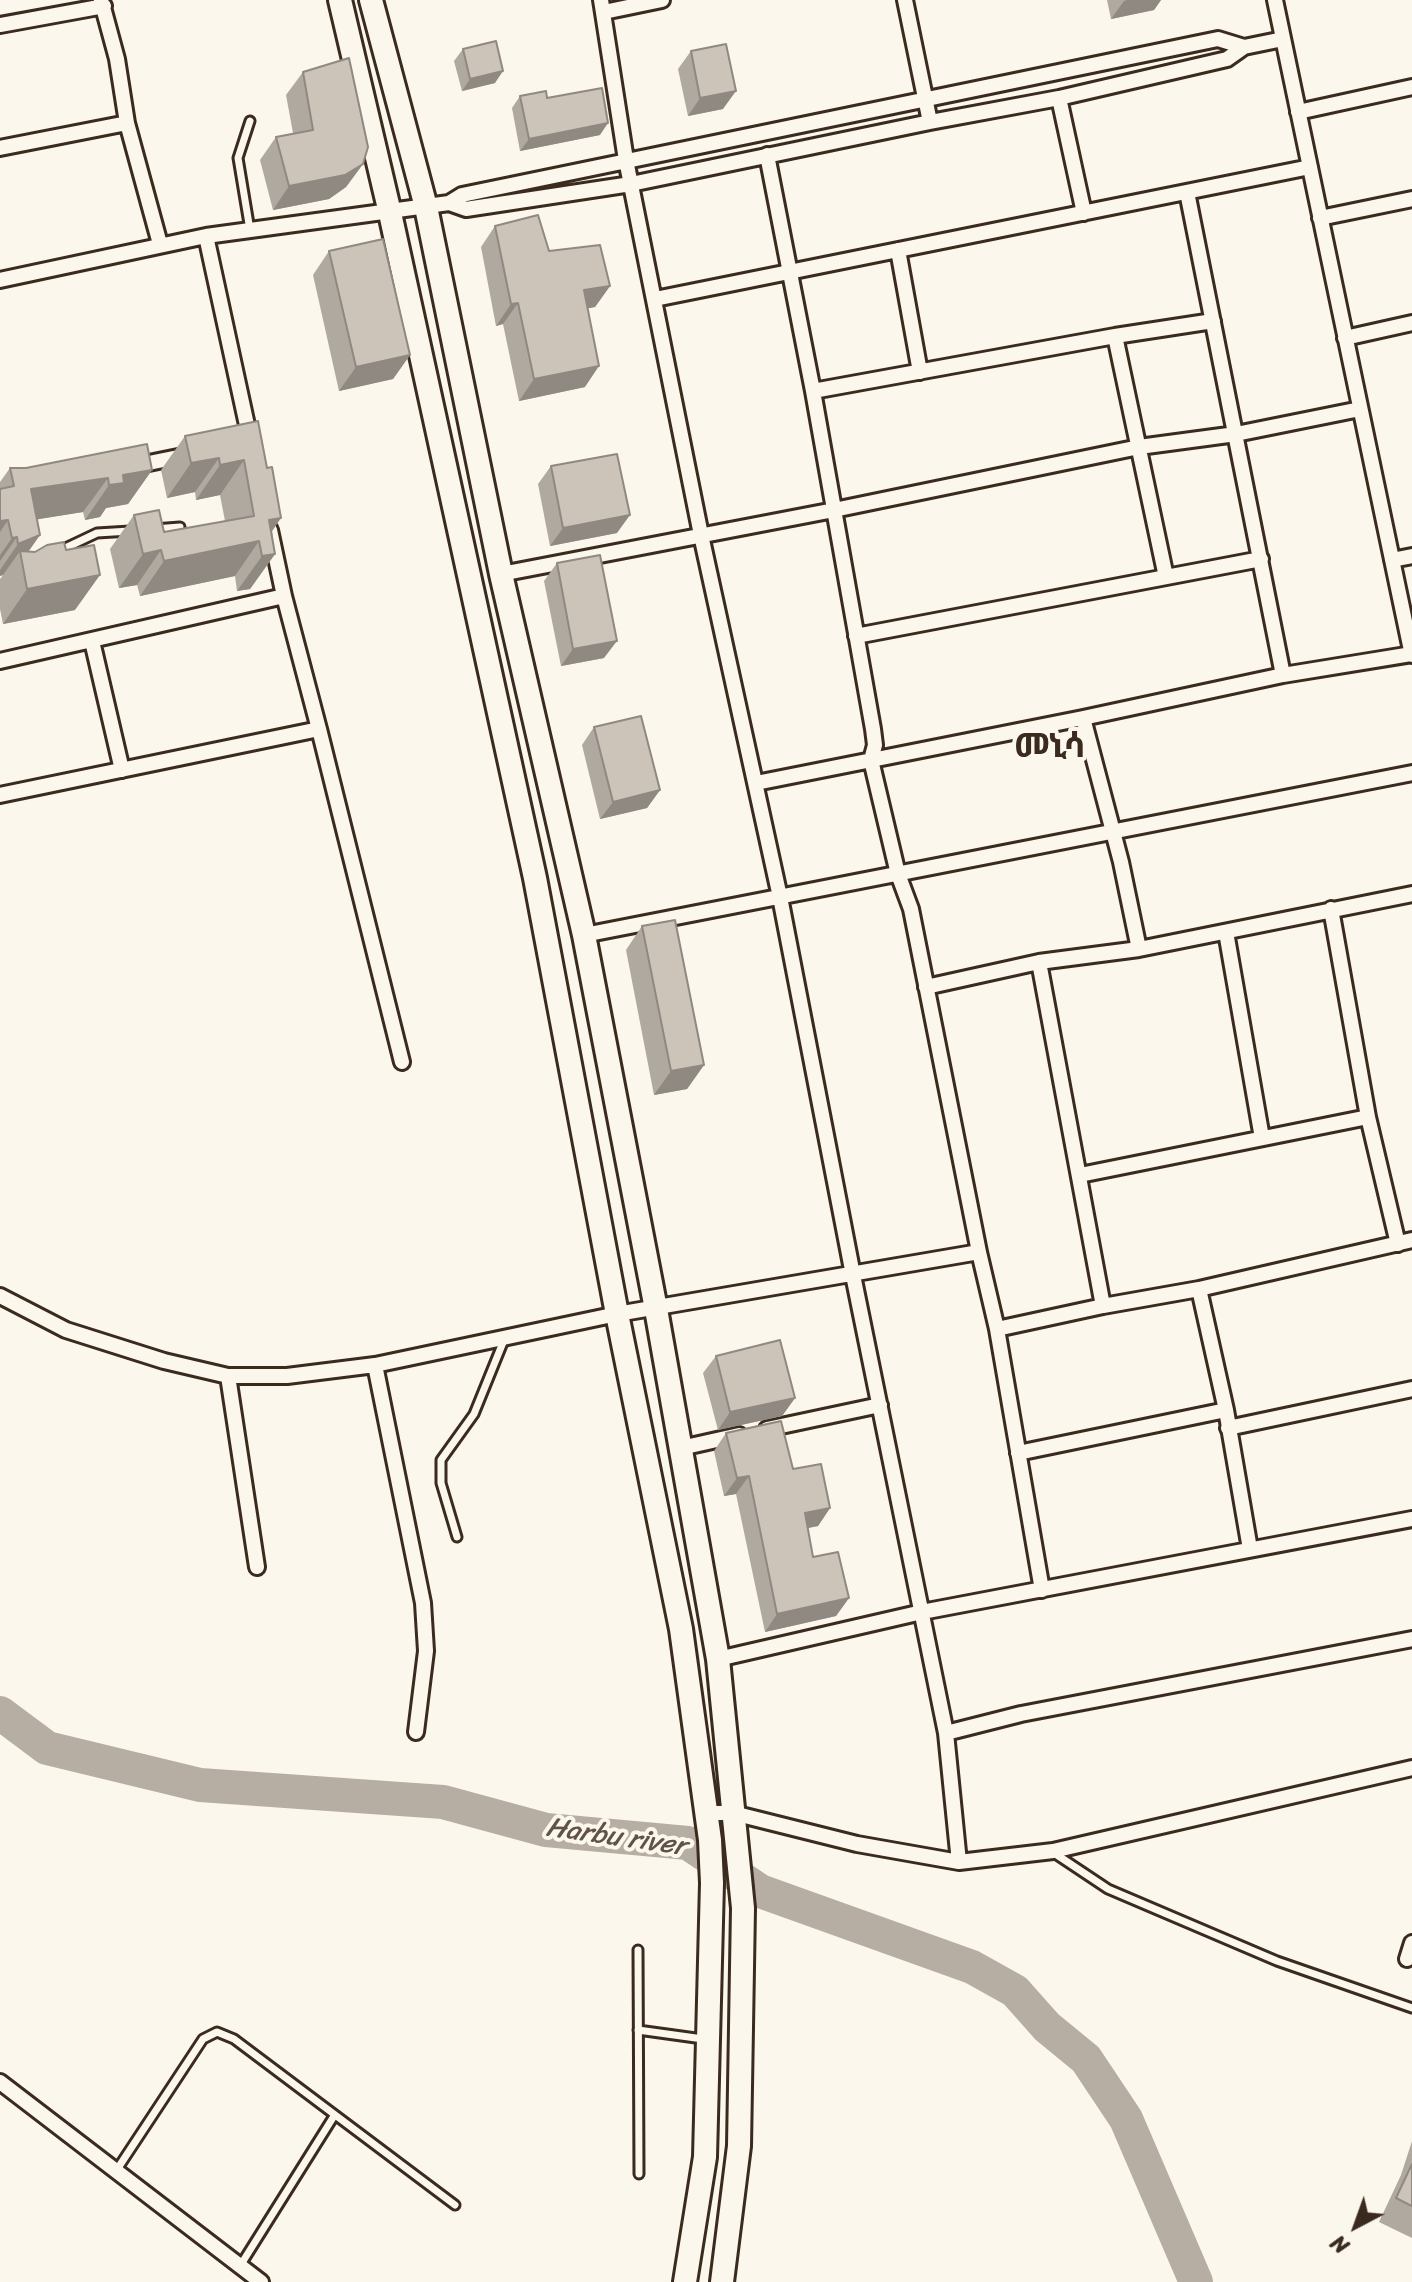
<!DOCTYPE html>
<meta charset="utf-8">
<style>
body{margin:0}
#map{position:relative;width:1412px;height:2282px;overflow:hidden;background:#fbf7ec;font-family:Sriracha,sans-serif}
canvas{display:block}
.north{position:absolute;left:1316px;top:2186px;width:80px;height:80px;-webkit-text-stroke:6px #fbf7ec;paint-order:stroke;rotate:221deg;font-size:22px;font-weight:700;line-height:32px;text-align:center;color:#3b2a1e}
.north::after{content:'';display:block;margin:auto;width:28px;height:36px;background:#3b2a1e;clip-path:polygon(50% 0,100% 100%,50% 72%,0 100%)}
</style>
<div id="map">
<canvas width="1412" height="2282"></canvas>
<div class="north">N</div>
</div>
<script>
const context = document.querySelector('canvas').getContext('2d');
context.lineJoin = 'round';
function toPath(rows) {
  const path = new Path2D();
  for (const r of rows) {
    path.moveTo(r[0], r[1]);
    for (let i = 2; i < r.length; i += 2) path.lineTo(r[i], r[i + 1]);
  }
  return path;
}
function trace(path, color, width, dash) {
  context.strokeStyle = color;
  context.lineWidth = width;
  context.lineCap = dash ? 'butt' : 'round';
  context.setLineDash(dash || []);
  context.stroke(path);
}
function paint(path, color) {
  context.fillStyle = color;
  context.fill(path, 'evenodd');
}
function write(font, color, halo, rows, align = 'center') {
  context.font = font + ' Sriracha,"Noto Sans Ethiopic",sans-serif';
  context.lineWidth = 8;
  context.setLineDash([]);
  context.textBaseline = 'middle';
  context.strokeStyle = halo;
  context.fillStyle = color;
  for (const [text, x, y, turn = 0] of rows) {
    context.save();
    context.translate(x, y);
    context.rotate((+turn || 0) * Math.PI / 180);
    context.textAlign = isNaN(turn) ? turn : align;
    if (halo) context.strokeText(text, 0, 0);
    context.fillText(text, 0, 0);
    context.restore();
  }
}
trace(toPath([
 [0,1713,47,1748,200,1785,443,1802,546,1830,688,1843,760,1891,972,1967,1015,1991,1047,2027,1086,2059,1126,2119,1196,2282]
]), '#b6aea2', 34);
const lane = toPath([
 [250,230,238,158,250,121],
 [154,529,180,527],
 [59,551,97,533,130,531],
 [457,1537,441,1483,441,1460,474,1414,504,1340],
 [1054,1853,1108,1889,1277,1961,1412,2008],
 [638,1950,639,2174],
 [638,2030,703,2039],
 [116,2171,203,2039,217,2032,234,2039,455,2205],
 [240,2266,334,2116]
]);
const street = toPath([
 [101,0,117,59,127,123,160,244],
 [601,0,626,160,701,535,780,897,853,1275,946,1733,959,1862],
 [905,0,930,122],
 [1275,0,1412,655],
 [604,12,662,0],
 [0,25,104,6],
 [1059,98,1084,213],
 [1298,112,1412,87],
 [0,148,127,123],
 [767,155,813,391,873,729,875,745,871,760,898,874,911,909,979,1252],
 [1187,192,1283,675],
 [449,203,466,209,631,184,930,122,1059,98,1227,59,1244,47,1283,39],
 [1320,218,1412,199],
 [206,236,250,439],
 [898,250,920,372],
 [0,280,206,236,449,203,462,195,1218,39,1244,47],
 [655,299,1310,167],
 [1115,336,1166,577],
 [1345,338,1412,323],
 [813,391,1115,336,1213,321],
 [134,466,188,455],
 [270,530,284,596],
 [1392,560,1412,556],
 [501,574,834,510,1139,447,1236,434,1360,409],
 [856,636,1261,559],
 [92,641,122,770],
 [0,661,284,596,319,729,0,795],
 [319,729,402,1062],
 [756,783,1083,718],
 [1331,909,1368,1117,1398,1244],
 [1226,932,1262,1138],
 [584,935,1412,773],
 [1139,949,1121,862,1083,718,1283,675,1412,654],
 [1039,962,1103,1306],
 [926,987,1039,962,1139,949,1412,894],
 [1080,1175,1368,1117],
 [1199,1289,1226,1410,1250,1549],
 [0,1296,66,1330,164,1361,228,1376,287,1376,375,1365,617,1314,979,1252,997,1329,1103,1306,1199,1289,1412,1240],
 [997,1329,1042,1590],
 [375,1365,423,1603,426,1651,416,1732],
 [228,1376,257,1567],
 [1228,1428,1412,1389],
 [767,1429,880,1405],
 [681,1448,739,1435],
 [1018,1453,1226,1410],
 [718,1659,922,1612,1412,1519],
 [946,1733,1021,1714,1412,1639],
 [706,1813,733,1813,857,1844,959,1862,1053,1851,1412,1768],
 [1407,1959,1412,1943],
 [0,2082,261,2282]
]);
const primary = toPath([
 [340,0,390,213,535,878,617,1314,681,1629,710,1840,712,1883,705,2157,685,2282],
 [371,0,426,207,501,574,584,935,656,1309,718,1659,743,1908,739,2146,722,2282]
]);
trace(lane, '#3b2a1e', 13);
trace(street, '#3b2a1e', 20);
trace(primary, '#3b2a1e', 28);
trace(lane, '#fbf7ec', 7);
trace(street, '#fbf7ec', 14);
trace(primary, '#fbf7ec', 22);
paint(toPath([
 [1107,0,1161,0,1154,10,1111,19],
 [463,49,495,83,462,91,454,61],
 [691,51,723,109,688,116,678,69],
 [303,72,363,164,346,187,329,199,273,210,260,160,276,137,293,133,286,95],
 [520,96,547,98,600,135,520,151,512,108],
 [495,226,549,251,610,286,595,307,588,308,585,387,519,401,503,324,496,326,481,247],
 [329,251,410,355,393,379,339,391,313,275],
 [258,421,275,554,250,589,237,591,235,576,140,596,137,585,119,588,110,549,134,515,164,532,225,521,220,495,196,500,195,492,167,498,161,470,185,436],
 [551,466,617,533,550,546,538,484],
 [10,468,152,470,128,504,106,508,100,517,85,520,83,512,37,519,28,551,75,610,3,624,0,609,0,579,3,575,0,576,0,482],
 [557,563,604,658,561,666,544,581],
 [594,727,660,790,647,808,600,819,582,745],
 [642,926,704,1065,687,1089,654,1095,626,950],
 [716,1356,795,1398,782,1416,718,1430,703,1373],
 [726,1433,793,1469,830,1508,818,1526,808,1528,813,1557,849,1598,836,1616,765,1632,736,1494,724,1496,714,1451],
 [1412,2141,1412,2238,1379,2222,1401,2175]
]), '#afa99f');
paint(toPath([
 [1127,0,1161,0,1154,10,1111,19,1124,1],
 [503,71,495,83,462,91,470,79],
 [736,91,723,109,688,116,700,98],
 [608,123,600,135,520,151,529,139],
 [363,164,346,187,329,199,273,210,289,186],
 [610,286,595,307,569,312,584,290],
 [518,303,503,324,496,326,511,304],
 [410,355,393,379,339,391,356,367],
 [599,366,585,387,519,401,534,379],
 [219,458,195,492,167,498,191,463],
 [244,460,220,495,196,500,220,465],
 [152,470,128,504,106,508,100,517,85,520,109,485,123,475],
 [108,478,83,512,9,524,31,489],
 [630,515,617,533,550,546,563,528],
 [281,518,260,549,259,541,235,576,140,596,164,561,269,520],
 [8,520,0,532,0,521],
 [40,535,22,561,20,551,3,575,0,576,0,570,18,544],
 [17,537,0,561,0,555,12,538],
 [161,550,137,585,119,588,143,554],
 [275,554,250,589,237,591,262,556],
 [100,575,75,610,3,624,27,589],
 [617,641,604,658,561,666,573,649],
 [660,790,647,808,600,819,613,802],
 [704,1065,687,1089,654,1095,671,1071],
 [795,1398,782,1416,718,1430,730,1412],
 [749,1476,736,1494,724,1496,737,1478],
 [830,1508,818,1526,793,1531,805,1513],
 [849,1598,836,1616,765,1632,777,1614]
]), '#8f8982');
const building = toPath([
 [496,41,503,71,470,79,463,49,496,41],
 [726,44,736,91,700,98,691,51,726,44],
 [349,58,368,147,363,164,345,175,289,186,276,137,313,130,303,72,349,58],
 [602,88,608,123,529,139,520,96,546,91,547,98,602,88],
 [538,215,549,251,600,245,610,286,584,290,599,366,534,379,518,303,511,304,495,226,538,215],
 [383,239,410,355,356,367,329,251,383,239],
 [258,421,267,468,272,467,281,518,269,520,275,554,262,556,259,541,164,561,161,550,143,554,134,515,159,510,164,532,254,516,244,460,220,465,219,458,191,463,185,436,258,421],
 [147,444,152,470,123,475,124,483,109,485,108,478,31,489,40,535,18,544,17,537,12,538,8,520,0,521,0,489,14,486,10,468,26,468,147,444],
 [617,454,630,515,563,528,551,466,617,454],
 [64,542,66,550,94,545,100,575,27,589,20,551,35,552,47,545,64,542],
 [600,555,617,641,573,649,557,563,600,555],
 [641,716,660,790,613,802,594,727,641,716],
 [675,920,704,1065,671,1071,642,926,675,920],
 [780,1340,795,1398,730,1412,716,1356,780,1340],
 [781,1421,793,1469,821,1464,830,1508,805,1513,813,1557,838,1552,849,1598,777,1614,749,1476,737,1478,726,1433,781,1421],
 [1412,2164,1412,2206,1396,2198,1412,2164]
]);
paint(building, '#ccc4b9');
trace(building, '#8f8982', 2);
write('italic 28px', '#605246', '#fbf7ec', [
 ["Harbu river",616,1838,8]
]);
write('bold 34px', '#3b2a1e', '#fbf7ec', [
 ["መኒሳ",1050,748]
]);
</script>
